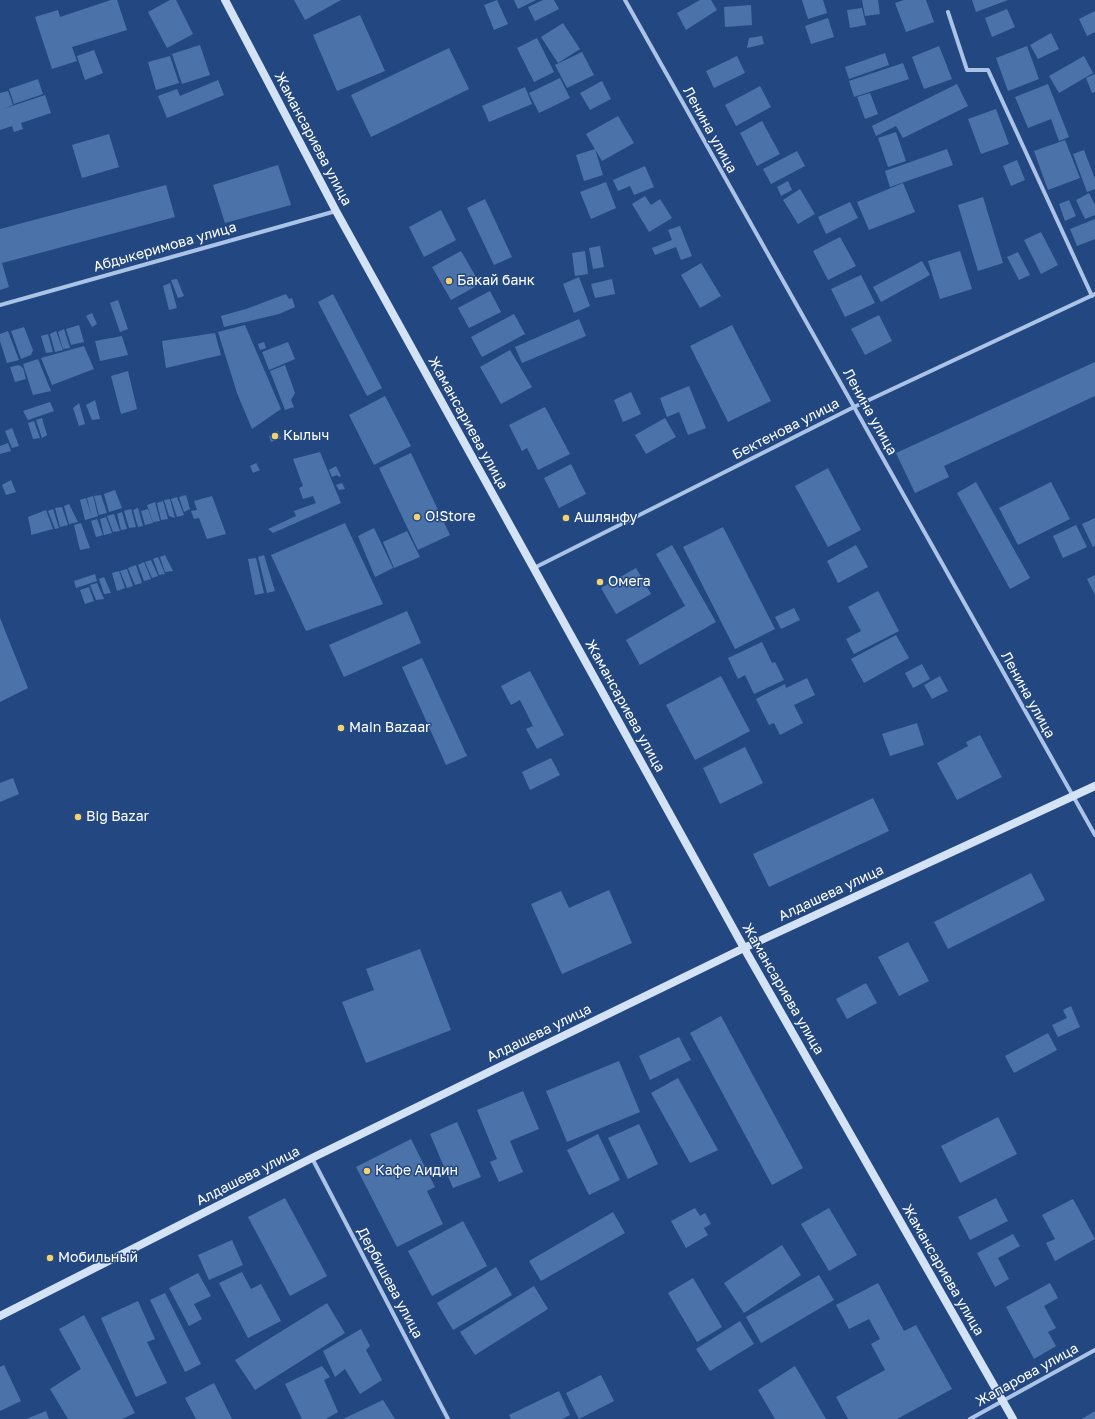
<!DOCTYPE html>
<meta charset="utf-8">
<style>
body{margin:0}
canvas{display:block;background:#234881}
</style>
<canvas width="1095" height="1419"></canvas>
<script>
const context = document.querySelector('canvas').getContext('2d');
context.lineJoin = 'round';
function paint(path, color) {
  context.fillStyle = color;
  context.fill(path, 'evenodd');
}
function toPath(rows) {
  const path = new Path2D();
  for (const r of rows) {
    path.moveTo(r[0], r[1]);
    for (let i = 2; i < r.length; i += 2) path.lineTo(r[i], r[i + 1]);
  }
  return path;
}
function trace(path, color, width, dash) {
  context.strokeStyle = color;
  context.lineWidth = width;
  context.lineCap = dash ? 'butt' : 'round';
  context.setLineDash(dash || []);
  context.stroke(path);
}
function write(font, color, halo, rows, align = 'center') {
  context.font = font + ' "Golos Text",sans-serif';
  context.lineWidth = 3;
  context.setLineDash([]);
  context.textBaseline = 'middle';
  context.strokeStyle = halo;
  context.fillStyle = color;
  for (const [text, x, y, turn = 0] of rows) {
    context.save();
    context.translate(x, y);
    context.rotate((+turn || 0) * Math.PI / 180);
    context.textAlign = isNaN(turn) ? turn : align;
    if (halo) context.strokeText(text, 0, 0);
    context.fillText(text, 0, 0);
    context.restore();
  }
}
paint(toPath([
 [111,0,117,0,127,30,72,47,77,61,52,69,35,17,58,10,60,17],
 [170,0,176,0,193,34,167,48,148,12],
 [294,0,341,0,305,20],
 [497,0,508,24,494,30,484,5],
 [514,0,536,0,518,9],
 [543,0,554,0,559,9,535,21,528,7],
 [700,0,711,0,717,10,686,30,677,13],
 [802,0,823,0,827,13,808,19],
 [862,0,878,0,880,14,865,16],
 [904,0,926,0,934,22,906,32,895,3],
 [972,0,1008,0,976,12],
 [751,5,752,25,725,27,724,7],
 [862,8,866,25,850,28,847,10],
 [1007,9,1015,27,992,37,985,18],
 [1095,11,1095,32,1087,36,1079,19],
 [360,15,385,71,337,91,313,35],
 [828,18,834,37,811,44,805,26],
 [563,23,580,49,558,63,541,37],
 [1051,33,1059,49,1038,59,1030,45],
 [762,36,764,44,747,48,749,38],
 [537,38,554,72,534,82,517,48],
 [200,45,210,75,182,84,172,54],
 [939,46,952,79,924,89,912,57],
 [1027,46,1039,79,1008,91,996,58],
 [449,48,469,89,371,137,351,95],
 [94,50,103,73,85,80,77,56],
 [582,52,594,75,567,88,555,65],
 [885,53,889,65,849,79,845,67],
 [170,56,179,83,156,90,148,62],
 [737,56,745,73,714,88,706,71],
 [1084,56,1093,73,1059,93,1049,76],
 [903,63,909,79,854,97,849,81],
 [1095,74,1095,92,1092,93,1086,78],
 [560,78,570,98,539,113,529,93],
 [38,79,43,94,14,104,9,89],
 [218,80,224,95,167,118,158,96,177,89,180,96],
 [602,81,611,99,590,110,580,93],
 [957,84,968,106,903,138,896,126,876,136,872,126],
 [1048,84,1069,137,1059,141,1051,119,1028,128,1015,97],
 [760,86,771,107,736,126,725,105],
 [525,87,532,104,489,122,482,106],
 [8,91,13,105,3,109,45,95,51,113,21,123,23,129,14,132,12,126,0,130,0,93],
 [870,93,878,114,865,119,857,97],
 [996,109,1009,144,981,154,968,119],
 [618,116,634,143,602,161,586,134],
 [762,121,780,154,757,166,740,133],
 [896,132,906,161,888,167,878,138],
 [109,134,119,167,82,178,72,145],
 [1065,140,1080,178,1048,190,1034,151],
 [595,149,603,175,584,181,576,155],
 [947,149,953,165,890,187,885,171],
 [1084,150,1095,179,1095,189,1087,192,1073,154],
 [797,151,805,166,771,184,763,169],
 [1017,160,1025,180,1011,186,1003,166],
 [278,165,291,205,225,223,213,185],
 [645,166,654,187,634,195,630,186,618,191,613,180],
 [788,181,792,190,781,196,777,187],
 [606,182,616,208,591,219,580,192],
 [903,183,915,212,869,230,857,202],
 [166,185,175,217,2,263,9,287,0,290,0,229],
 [800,189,815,214,798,224,783,200],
 [1089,193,1095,205,1095,215,1085,219,1076,200],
 [645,196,651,205,660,199,672,218,649,232,632,204],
 [983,197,1003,263,978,271,958,205],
 [485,199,512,257,494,265,467,208],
 [1069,200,1076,216,1065,221,1059,204],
 [850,202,858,218,826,234,818,217],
 [441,210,456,240,424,257,409,227],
 [1095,219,1095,239,1077,246,1070,229],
 [680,226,692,256,681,260,676,247,655,255,652,248,672,240,668,230],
 [1041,232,1058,265,1041,274,1024,240],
 [840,237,856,266,828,280,813,251],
 [600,246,604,267,593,269,589,248],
 [461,251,480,284,451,300,432,267],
 [585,251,588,274,575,276,572,253],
 [960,251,972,289,940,299,928,261],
 [1018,252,1030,275,1019,280,1007,257],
 [922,261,930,275,881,302,873,287],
 [701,263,721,296,700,308,681,275],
 [861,275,875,303,845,317,831,289],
 [579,277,590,306,574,313,563,284],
 [177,279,184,296,178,298,171,280],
 [612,279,615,294,595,298,591,284],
 [170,283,177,308,169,310,163,286],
 [490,291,501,312,469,328,458,308],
 [286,294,289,299,292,298,295,307,279,314,224,327,221,316,246,309],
 [333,294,382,388,367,396,318,302],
 [118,300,128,329,120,332,110,303],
 [92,313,97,324,92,327,86,316],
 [514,314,525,334,482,357,471,337],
 [879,315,892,341,865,355,851,329],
 [579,319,586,336,522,363,515,347],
 [79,325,84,342,71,345,66,329],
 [245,325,281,409,252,429,237,393,218,332],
 [732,325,771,401,728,422,690,346],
 [24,327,33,350,31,355,21,359,11,331],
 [64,329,70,348,63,349,58,332],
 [8,331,19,360,7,363,0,341,0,334],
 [56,331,63,350,55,352,50,334],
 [215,333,221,355,166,368,162,341],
 [48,334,53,352,46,353,41,336],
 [122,336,128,355,100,361,95,341],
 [264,342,266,348,260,350,258,344],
 [288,342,295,359,269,370,262,352],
 [84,346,94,369,52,385,41,358],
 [510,350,532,387,501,404,480,367],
 [38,359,51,391,33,395,23,364],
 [1095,362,1095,396,944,466,949,477,915,493,896,453],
 [19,365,23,368,26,379,15,382,10,367],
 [285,365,295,393,291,400,294,407,285,410,270,371],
 [128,371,137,409,121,414,111,376],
 [689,386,706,428,688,435,679,412,667,417,660,398],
 [631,392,641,414,623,422,614,400],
 [385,396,411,446,374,465,349,415],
 [95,400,100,419,92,420,86,405],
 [50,402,54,411,28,420,23,411],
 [79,403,85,424,79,426,73,408],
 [545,407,570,454,538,470,527,448,522,451,509,425],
 [42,418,47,435,42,438,36,420],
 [665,418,676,437,646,454,635,435],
 [34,421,40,438,33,439,28,423],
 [12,428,19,446,12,448,5,431],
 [278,431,281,438,271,442,269,436],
 [8,443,11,451,0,454,0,446],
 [320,452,341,503,273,533,268,529,296,516,294,511,316,503,313,496,303,499,299,488,303,486,293,459],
 [411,453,450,535,418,550,379,468],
 [256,463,260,470,253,473,250,466],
 [571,464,586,494,559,508,544,478],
 [336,466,341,476,339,477,337,475,332,477,329,470],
 [828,468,861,530,828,547,795,486],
 [11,480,16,492,6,495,2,485],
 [976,482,1030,578,1010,589,957,493],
 [1051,482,1070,519,1018,545,999,508],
 [342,483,345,489,339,490,336,485],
 [115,490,122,508,109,512,104,494],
 [101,495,107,513,99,515,94,496],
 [186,495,190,509,184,512,179,497],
 [93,496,98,516,92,518,87,498],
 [212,496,226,534,207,539,199,518,194,519,191,511,197,510,194,501],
 [177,497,184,515,177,517,171,499],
 [86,498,92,518,85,520,80,500],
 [170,499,175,518,169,516,164,500],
 [163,501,168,519,161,520,157,503],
 [155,502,160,521,153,522,147,505],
 [69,504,78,522,69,524,64,506],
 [62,507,68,525,60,527,55,508],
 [138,508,143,526,138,527,133,510],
 [53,509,59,528,55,529,48,511],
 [131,509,136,527,129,528,124,511],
 [148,509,153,523,145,525,141,511],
 [46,510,53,529,31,535,31,531,28,517],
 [122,512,127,529,121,530,117,514],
 [114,514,120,531,113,532,107,516],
 [106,517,112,533,104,535,100,519],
 [1095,518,1095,546,1093,547,1082,524],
 [97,519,103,535,96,537,91,521],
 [81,523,90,548,80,550,74,525],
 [345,523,383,604,306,631,271,555],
 [1076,525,1087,547,1063,558,1053,536],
 [723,527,775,629,735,649,683,547],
 [374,528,393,568,375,577,358,536],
 [407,531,420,557,394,568,383,542],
 [672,545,716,622,640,665,626,640,685,606,656,554],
 [856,545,868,567,838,583,827,561],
 [165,555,173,571,165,572,160,557],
 [264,555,275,591,267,593,258,557],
 [158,557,165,574,159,575,153,559],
 [256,558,264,593,255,595,248,559],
 [151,560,158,576,152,578,145,562],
 [144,562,151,579,144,581,138,565],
 [136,565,142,583,135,585,128,568],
 [636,568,651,594,616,614,601,588],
 [127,569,133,586,127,588,120,571],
 [119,571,125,588,117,591,112,573],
 [95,574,97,581,76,588,74,581],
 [1095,575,1095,595,1087,579],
 [104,577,111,593,104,594,99,579],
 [97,583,104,599,96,600,90,585],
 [89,587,94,601,85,604,80,590],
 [878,591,899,631,854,654,846,639,861,631,848,607],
 [794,608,800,620,781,629,775,617],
 [407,611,421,643,344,677,329,645],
 [0,618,28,688,0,702],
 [896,635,909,658,864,683,851,659],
 [762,642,772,663,775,662,784,680,754,694,745,675,738,679,728,658],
 [422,658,467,756,446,765,402,667],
 [922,664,930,679,913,688,905,673],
 [530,671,564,735,537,749,526,729,533,726,520,700,511,705,501,686],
 [721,676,750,731,695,760,666,705],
 [940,676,948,691,932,699,924,685],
 [807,678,815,695,794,705,803,723,780,735,774,723,769,725,756,699,785,684,786,688],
 [917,723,924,745,890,756,882,734],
 [980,735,1002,777,957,800,937,763,968,746,966,742],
 [745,747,763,783,720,804,703,768],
 [551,758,560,775,530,790,522,772],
 [13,778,19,794,0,802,0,783],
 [873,798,889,831,769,887,753,854],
 [1031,873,1045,900,948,949,934,922],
 [609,890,632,943,562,974,531,904,561,891,569,908],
 [908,942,929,981,899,996,878,957],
 [420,949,451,1030,366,1063,342,1002,374,990,366,969],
 [866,983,877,1003,847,1019,836,999],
 [1071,1006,1080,1027,1058,1037,1052,1025,1067,1018,1063,1010],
 [721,1016,803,1168,772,1185,690,1033],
 [1048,1033,1057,1050,1014,1073,1005,1056],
 [679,1037,691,1060,650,1080,639,1056],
 [619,1061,640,1112,567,1142,546,1091],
 [678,1078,718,1150,690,1163,651,1093],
 [523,1091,539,1129,510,1141,523,1172,499,1182,490,1162,497,1159,477,1110],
 [998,1117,1017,1154,960,1183,941,1146],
 [457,1122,481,1177,453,1188,430,1134],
 [639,1124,658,1164,628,1179,608,1138],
 [598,1134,620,1180,589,1195,567,1150],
 [411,1139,435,1187,427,1191,443,1224,397,1247,356,1167],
 [285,1198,327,1276,290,1296,248,1217],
 [996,1198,1008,1221,970,1240,958,1217],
 [1073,1199,1095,1239,1055,1261,1046,1243,1055,1239,1042,1215],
 [695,1208,700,1216,705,1213,711,1224,704,1228,708,1235,686,1248,671,1221],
 [829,1208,857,1255,829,1271,801,1224],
 [613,1212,625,1233,541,1281,529,1261],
 [463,1221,487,1266,432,1296,408,1251],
 [1013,1234,1020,1246,998,1258,1009,1279,995,1287,977,1253],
 [232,1240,243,1265,209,1280,198,1255],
 [782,1245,801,1275,744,1313,724,1283],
 [496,1267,512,1295,453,1330,437,1303],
 [242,1272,251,1289,261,1284,281,1321,248,1338,219,1283],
 [198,1273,211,1296,194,1304,202,1319,189,1326,169,1288],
 [819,1275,834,1300,761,1343,746,1317],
 [693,1278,722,1327,697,1342,668,1293],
 [878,1283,904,1331,916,1325,952,1389,897,1419,848,1419,836,1397,885,1370,871,1344,880,1339,869,1319,849,1329,836,1305],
 [1050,1283,1058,1298,1044,1306,1056,1328,1048,1332,1056,1346,1034,1359,1006,1307],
 [534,1286,548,1309,475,1355,460,1332],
 [165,1293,201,1364,185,1372,150,1300],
 [138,1301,155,1339,147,1342,167,1383,136,1397,101,1318],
 [327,1303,345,1333,255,1390,235,1360],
 [84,1315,135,1413,122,1419,68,1419,50,1389,81,1369,59,1329],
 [740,1321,754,1344,710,1371,696,1349],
 [361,1329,370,1346,366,1350,382,1380,360,1394,345,1369,335,1377,323,1351],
 [4,1365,21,1401,0,1411,0,1367],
 [322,1366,330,1377,324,1380,338,1412,326,1419,302,1419,285,1384],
 [795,1366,826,1419,775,1419,758,1390],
 [601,1375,614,1401,579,1419,566,1393],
 [214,1383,232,1419,196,1419,185,1398],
 [559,1391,570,1415,562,1419,511,1419,509,1415],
 [383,1400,395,1419,343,1419],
 [46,1411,49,1419,26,1419],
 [1095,1411,1095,1419,1082,1419]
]), '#4c72aa');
trace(toPath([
 [625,0,1095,835],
 [948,12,967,70,988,70,1092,296],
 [0,305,336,211],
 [534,568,854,407,1095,294],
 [312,1158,448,1419],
 [970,1419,1095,1350]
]), '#aac3e7', 4);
trace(toPath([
 [225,0,336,211,744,948,1013,1419],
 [0,1316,312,1158,744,948,1095,786]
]), '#d4e2f6', 8);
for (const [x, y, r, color] of [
 [449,281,4,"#f2d16e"],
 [275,436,4,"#f2d16e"],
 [417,517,4,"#f2d16e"],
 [566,518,4,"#f2d16e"],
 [600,582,4,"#f2d16e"],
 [341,728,4,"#f2d16e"],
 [78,817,4,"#f2d16e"],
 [367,1171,4,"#f2d16e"],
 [50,1258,4,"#f2d16e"]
]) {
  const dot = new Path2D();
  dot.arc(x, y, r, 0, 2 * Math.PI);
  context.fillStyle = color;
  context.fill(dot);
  trace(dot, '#234881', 1.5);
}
write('14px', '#fff', '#234881', [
 ["Ленина улица",710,130,61],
 ["Жамансариева улица",313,139,62],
 ["Абдыкеримова улица",165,247,-16],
 ["Ленина улица",870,412,61],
 ["Жамансариева улица",468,423,61],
 ["Бектенова улица",786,429,-27],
 ["Ленина улица",1028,695,61],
 ["Жамансариева улица",625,706,61],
 ["Алдашева улица",831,893,-25],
 ["Жамансариева улица",783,989,60],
 ["Алдашева улица",539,1033,-26],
 ["Алдашева улица",248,1176,-27],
 ["Жамансариева улица",943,1270,60],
 ["Дербишева улица",390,1283,62],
 ["Жапарова улица",1027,1375,-29]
]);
write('14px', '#fff', '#234881', [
 ["Бакай банк",457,281],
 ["Кылыч",283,436],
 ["O!Store",425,517],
 ["Ашлянфу",574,518],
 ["Омега",608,582],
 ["Main Bazaar",349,728],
 ["Big Bazar",86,817],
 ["Кафе Аидин",375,1171],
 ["Мобильный",58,1258]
], 'left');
</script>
